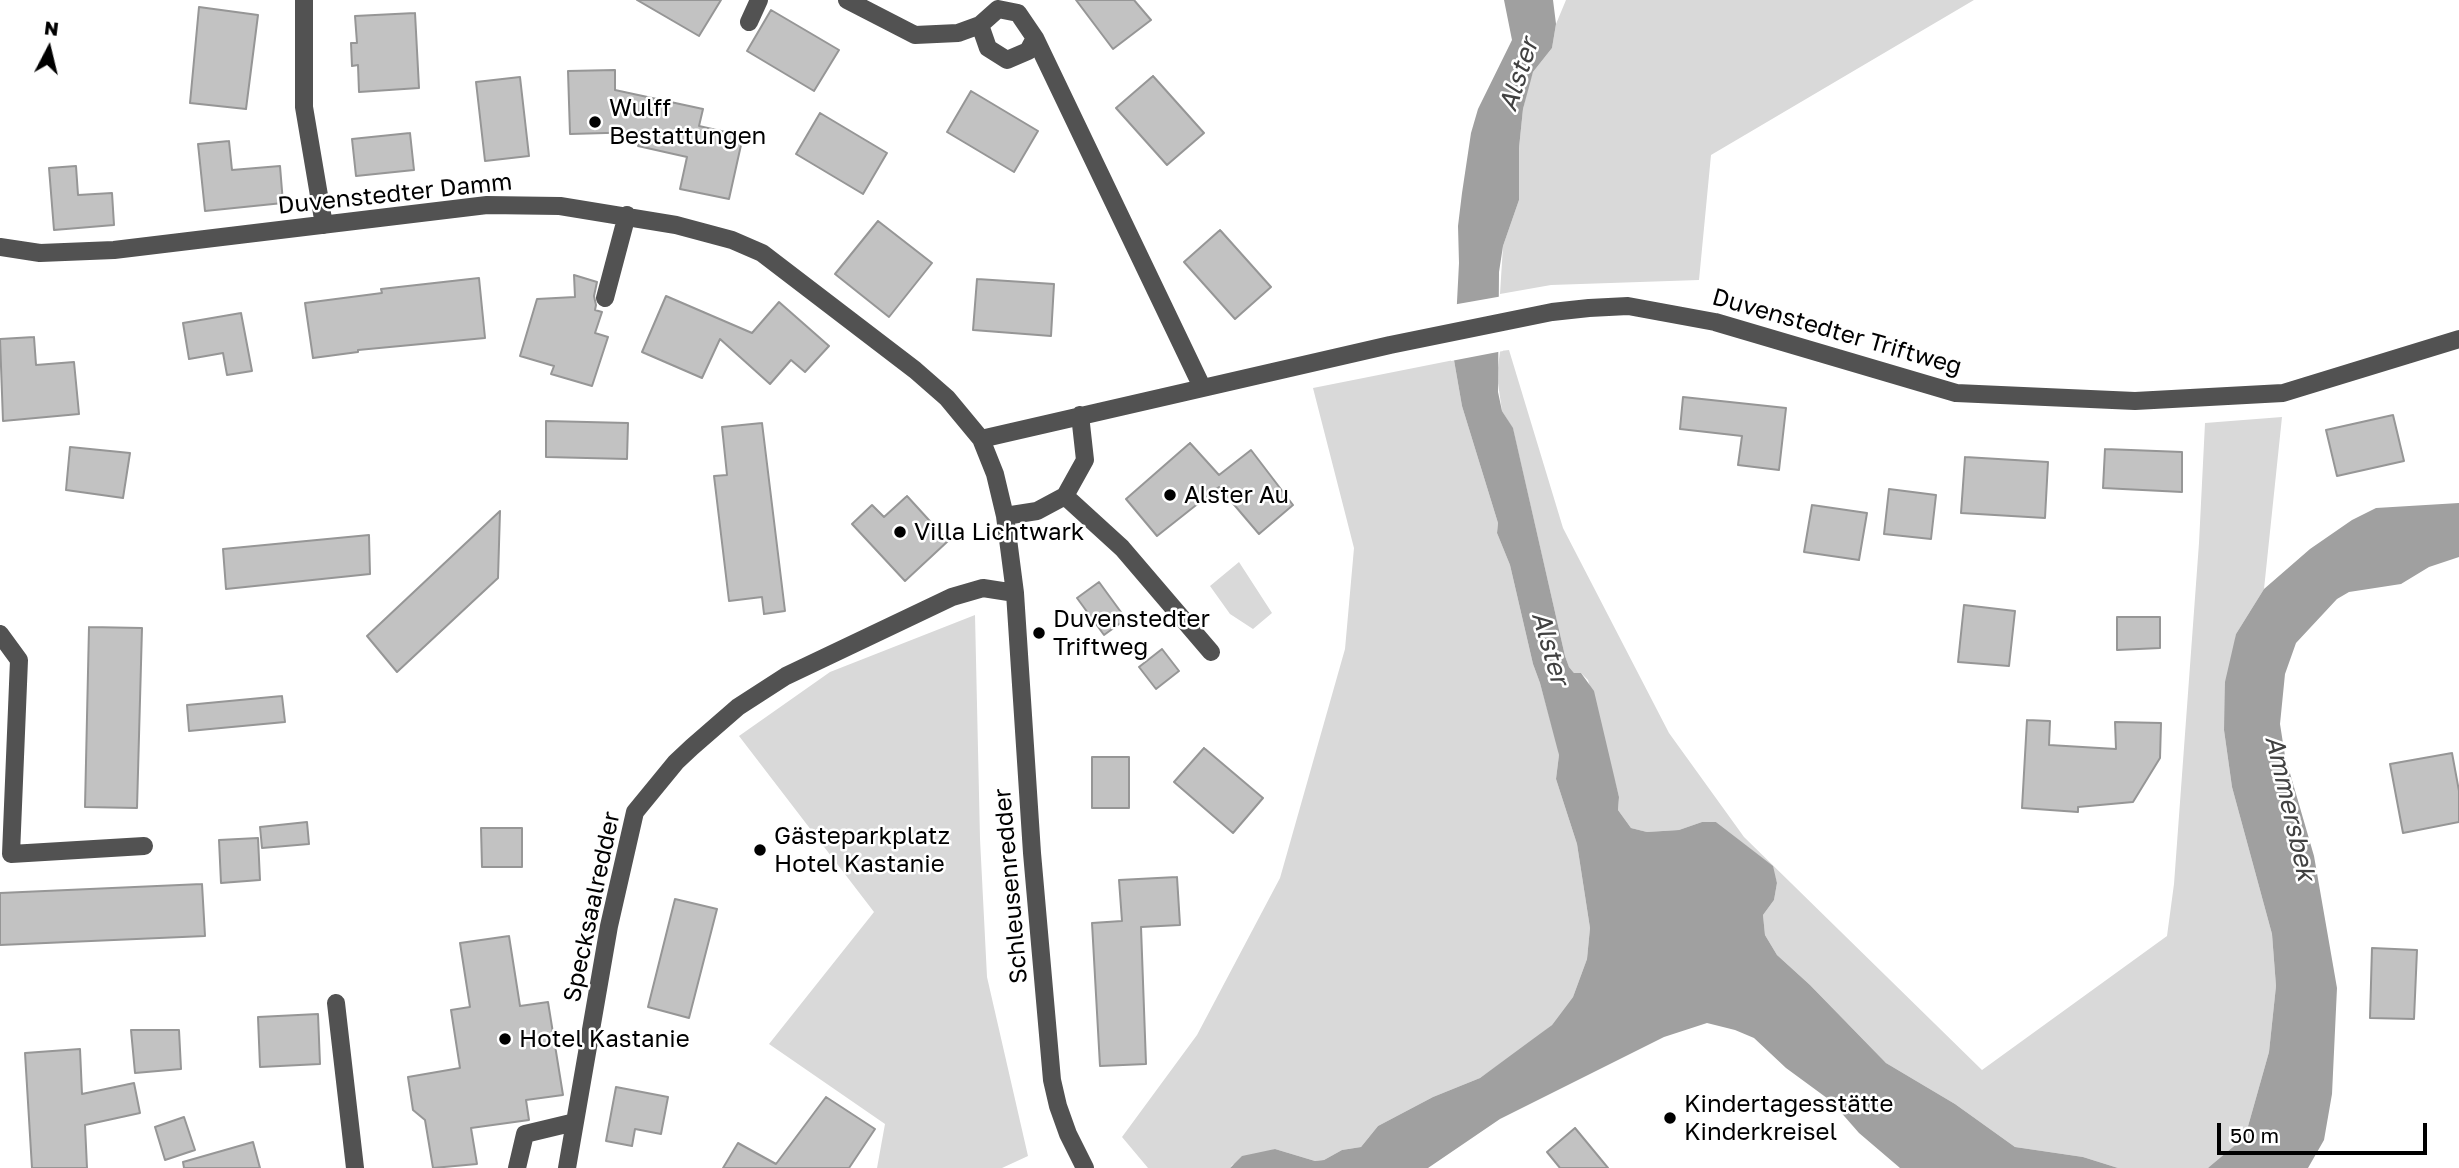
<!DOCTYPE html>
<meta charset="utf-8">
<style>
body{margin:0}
#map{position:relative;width:2459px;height:1168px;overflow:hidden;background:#fff;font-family:"Golos Text",sans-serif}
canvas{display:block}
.north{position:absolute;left:14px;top:14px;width:70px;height:70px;-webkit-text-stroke:5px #fff;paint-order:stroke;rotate:7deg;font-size:19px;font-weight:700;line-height:28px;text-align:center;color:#000}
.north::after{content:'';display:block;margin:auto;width:24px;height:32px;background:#000;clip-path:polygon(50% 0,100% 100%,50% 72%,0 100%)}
.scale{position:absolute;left:2217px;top:1123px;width:210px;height:32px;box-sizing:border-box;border:4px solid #000;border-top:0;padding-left:9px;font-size:21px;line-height:24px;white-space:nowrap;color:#000;-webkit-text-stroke:5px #fff;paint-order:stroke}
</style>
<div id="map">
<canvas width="2459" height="1168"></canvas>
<div class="north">N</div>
<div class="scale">50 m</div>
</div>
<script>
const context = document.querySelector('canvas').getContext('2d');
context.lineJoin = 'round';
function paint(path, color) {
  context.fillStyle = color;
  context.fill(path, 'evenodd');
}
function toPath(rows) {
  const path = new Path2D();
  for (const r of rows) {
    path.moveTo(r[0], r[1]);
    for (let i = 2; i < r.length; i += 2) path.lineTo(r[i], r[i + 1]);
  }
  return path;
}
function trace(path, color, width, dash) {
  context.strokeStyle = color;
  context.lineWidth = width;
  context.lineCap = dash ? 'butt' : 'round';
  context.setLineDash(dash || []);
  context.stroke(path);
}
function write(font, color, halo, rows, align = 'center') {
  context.font = font + ' "Golos Text",sans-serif';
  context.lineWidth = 5;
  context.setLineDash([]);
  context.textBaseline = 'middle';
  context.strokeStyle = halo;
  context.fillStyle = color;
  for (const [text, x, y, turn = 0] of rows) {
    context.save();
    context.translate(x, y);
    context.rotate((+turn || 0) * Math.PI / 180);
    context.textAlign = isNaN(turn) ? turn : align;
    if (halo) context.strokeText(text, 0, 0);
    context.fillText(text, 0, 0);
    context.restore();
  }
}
paint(toPath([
 [1566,0,1974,0,1711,155,1699,280,1551,285,1500,294,1503,246,1519,200,1519,148,1523,109,1529,84,1533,72,1552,48,1556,24],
 [1509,350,1563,528,1669,733,1744,837,1982,1070,2167,936,2174,884,2199,543,2205,423,2282,417,2264,589,2236,634,2224,730,2232,787,2272,934,2276,986,2269,1052,2245,1137,2214,1166,2208,1168,2118,1168,2083,1157,2015,1147,1955,1104,1886,1063,1810,985,1777,955,1765,935,1763,915,1774,900,1777,883,1772,866,1716,822,1702,822,1679,830,1647,832,1631,828,1618,810,1619,797,1588,680,1581,673,1574,673,1569,667,1565,656,1513,429,1502,411,1497,376,1500,351],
 [1454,360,1462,406,1498,523,1497,533,1510,565,1533,664,1540,683,1558,748,1559,755,1556,779,1577,844,1590,928,1587,959,1573,997,1552,1025,1528,1044,1480,1078,1433,1097,1378,1126,1361,1147,1342,1150,1324,1160,1315,1161,1275,1149,1232,1165,1230,1168,1148,1168,1122,1137,1197,1035,1280,878,1345,649,1354,548,1313,388],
 [1239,562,1272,613,1253,629,1230,614,1210,586],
 [975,615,980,839,987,977,1028,1156,1002,1168,877,1168,885,1124,769,1044,874,912,739,736,830,672]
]), '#d9d9d9');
paint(toPath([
 [1504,0,1553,0,1556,24,1552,48,1533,72,1523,109,1519,148,1519,200,1503,246,1499,272,1498,392,1502,411,1513,428,1565,656,1569,667,1574,673,1581,673,1594,691,1619,797,1618,810,1631,828,1647,832,1679,830,1702,822,1716,822,1773,866,1777,883,1774,900,1763,915,1765,935,1777,955,1810,985,1886,1063,1955,1104,2015,1147,2083,1157,2118,1168,1900,1168,1859,1133,1831,1101,1786,1068,1754,1038,1735,1030,1707,1023,1664,1037,1500,1119,1428,1168,1230,1168,1242,1156,1275,1149,1315,1161,1324,1160,1342,1150,1361,1147,1378,1126,1433,1097,1480,1078,1552,1025,1573,997,1587,959,1590,928,1577,844,1556,779,1559,755,1540,683,1533,664,1510,565,1497,533,1498,523,1462,406,1454,360,1459,263,1458,226,1462,193,1471,133,1478,109,1512,40],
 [2459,503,2459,557,2429,567,2401,584,2349,592,2337,599,2296,643,2285,674,2280,724,2285,756,2314,856,2337,988,2332,1094,2324,1140,2308,1168,2208,1168,2245,1137,2269,1052,2276,986,2272,934,2232,787,2224,730,2225,682,2236,634,2264,589,2310,549,2352,520,2376,508]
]), '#a0a0a0');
paint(toPath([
 [1503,296,1503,351,1451,361,1452,305]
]), '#fff');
const building = toPath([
 [637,0,721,0,699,36,637,0],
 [1076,0,1134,0,1151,20,1113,49,1076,0],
 [199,7,258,15,246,109,190,103,199,7],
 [771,10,839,50,814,91,747,51,771,10],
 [415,13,419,88,359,92,358,65,352,66,351,43,357,43,355,16,415,13],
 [615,70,615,90,703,109,699,126,743,136,729,199,680,189,687,157,638,146,642,132,570,134,568,71,615,70],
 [1153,76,1204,133,1167,165,1116,108,1153,76],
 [520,77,529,156,485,161,476,82,520,77],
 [971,91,1038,131,1014,172,947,132,971,91],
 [820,113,887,153,863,194,796,154,820,113],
 [410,133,414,170,356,176,352,139,410,133],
 [229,141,232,170,280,166,283,203,205,211,198,144,229,141],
 [76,166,78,195,112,193,114,225,54,230,49,168,76,166],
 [878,221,932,263,889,317,835,274,878,221],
 [1220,230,1271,287,1235,319,1184,262,1220,230],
 [574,275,597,282,594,296,596,305,595,310,602,312,595,333,608,337,592,386,551,374,554,366,520,356,537,299,575,297,574,275],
 [479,278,485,338,358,350,358,352,313,358,305,303,382,293,381,289,479,278],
 [977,279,1054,284,1051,336,973,330,977,279],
 [666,296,752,333,779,302,829,346,805,372,791,360,770,384,720,339,702,378,642,352,666,296],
 [241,313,252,371,227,375,223,353,189,359,183,323,241,313],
 [34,337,36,365,74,362,79,414,3,421,0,339,34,337],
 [1683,397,1786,408,1779,470,1738,465,1742,436,1680,429,1683,397],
 [2393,415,2404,461,2337,476,2326,430,2393,415],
 [546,421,628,423,627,459,546,457,546,421],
 [762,423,785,611,764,614,762,597,729,601,714,476,727,475,722,427,762,423],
 [1190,443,1219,475,1251,450,1293,505,1259,534,1219,487,1157,536,1126,499,1190,443],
 [70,447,130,453,123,498,66,490,70,447],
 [2105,449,2182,452,2182,492,2103,488,2105,449],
 [1965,457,2048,462,2045,518,1961,513,1965,457],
 [1889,489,1936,495,1931,539,1884,534,1889,489],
 [907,496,948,541,905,581,852,524,872,505,884,517,907,496],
 [1812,505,1867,513,1859,560,1804,552,1812,505],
 [500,511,498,578,397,672,367,636,500,511],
 [369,535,370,574,226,589,223,549,369,535],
 [1099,582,1126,619,1104,635,1077,598,1099,582],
 [1964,605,2015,611,2009,666,1958,662,1964,605],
 [2117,617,2160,617,2160,648,2117,650,2117,617],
 [89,627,142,628,137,808,85,807,89,627],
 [1162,649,1179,671,1156,689,1139,667,1162,649],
 [282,696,285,722,189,731,187,705,282,696],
 [2027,720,2050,721,2049,745,2116,749,2115,722,2161,723,2160,758,2133,802,2078,807,2078,812,2022,808,2027,720],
 [1204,748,1263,798,1233,833,1174,782,1204,748],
 [2452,753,2459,791,2459,822,2403,833,2390,764,2452,753],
 [1092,757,1129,757,1129,808,1092,808,1092,757],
 [307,822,309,844,262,848,260,827,307,822],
 [481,828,522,828,522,867,482,867,481,828],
 [258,838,260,880,221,883,219,840,258,838],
 [1177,877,1180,925,1141,927,1146,1064,1100,1066,1092,923,1122,921,1119,880,1177,877],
 [202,884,205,936,0,945,0,893,202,884],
 [675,899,717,909,689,1018,648,1007,675,899],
 [509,936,520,1006,548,1002,563,1095,526,1100,529,1120,471,1128,477,1164,433,1168,425,1120,413,1110,408,1077,460,1068,451,1010,470,1007,460,943,509,936],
 [2372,948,2417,950,2414,1019,2370,1018,2372,948],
 [318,1014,320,1064,260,1067,258,1017,318,1014],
 [131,1030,179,1030,181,1069,135,1073,131,1030],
 [80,1049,82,1094,134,1083,140,1113,85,1125,87,1168,32,1168,25,1053,80,1049],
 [616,1087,668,1097,661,1134,635,1129,632,1146,606,1141,616,1087],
 [826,1097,875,1129,849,1168,723,1168,738,1143,776,1164,826,1097],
 [184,1117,195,1150,165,1160,155,1127,184,1117],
 [1575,1128,1608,1168,1560,1168,1547,1152,1575,1128],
 [253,1142,260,1168,184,1168,183,1162,253,1142]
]);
paint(building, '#c2c2c2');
trace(building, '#969696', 2);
trace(toPath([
 [304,0,304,107,324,225],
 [847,0,915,35,958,33,980,25],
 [749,22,759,0],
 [1035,38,1028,51,1007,60,988,48,980,25,998,9,1018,13,1035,38,1202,387],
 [0,247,40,253,114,250,487,205,560,206,676,225,732,240,762,253,915,370,947,398,981,439,995,474,1005,516,1015,593,1032,853,1052,1080,1058,1106,1068,1134,1085,1168],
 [605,298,627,215],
 [981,439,1390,345,1552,312,1589,308,1628,306,1715,322,1956,393,2135,401,2283,393,2459,339],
 [1065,496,1122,548,1211,652],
 [1005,516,1037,511,1065,496,1085,460,1080,415],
 [0,634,19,660,11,854,144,846],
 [336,1003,355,1168],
 [517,1168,525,1134,575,1122],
 [567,1168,609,926,635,812,676,762,692,747,738,707,786,676,952,597,983,588,1015,593]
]), '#525252', 18);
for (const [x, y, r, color] of [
 [595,122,7,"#000"],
 [1170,495,7,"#000"],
 [900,532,7,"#000"],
 [1039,633,7,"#000"],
 [760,850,7,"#000"],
 [505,1039,7,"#000"],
 [1670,1118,7,"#000"]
]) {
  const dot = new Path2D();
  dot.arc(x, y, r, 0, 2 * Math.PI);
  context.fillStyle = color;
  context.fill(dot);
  trace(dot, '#fff', 2.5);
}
write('24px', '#000', '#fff', [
 ["Wulff",609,108],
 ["Bestattungen",609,136],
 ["Alster Au",1184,495],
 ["Villa Lichtwark",914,532],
 ["Duvenstedter",1053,619],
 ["Triftweg",1053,647],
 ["Gästeparkplatz",774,836],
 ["Hotel Kastanie",774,864],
 ["Hotel Kastanie",519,1039],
 ["Kindertagesstätte",1684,1104],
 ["Kinderkreisel",1684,1132]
], 'left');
write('24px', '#000', '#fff', [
 ["Duvenstedter Damm",395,194,-6],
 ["Duvenstedter Triftweg",1837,332,16],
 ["Schleusenredder",1011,886,-95],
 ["Specksaalredder",592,907,-78]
]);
write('italic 26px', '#414141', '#fff', [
 ["Alster",1519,75,-72],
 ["Alster",1550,648,74],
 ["Ammersbek",2290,808,77]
]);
</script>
